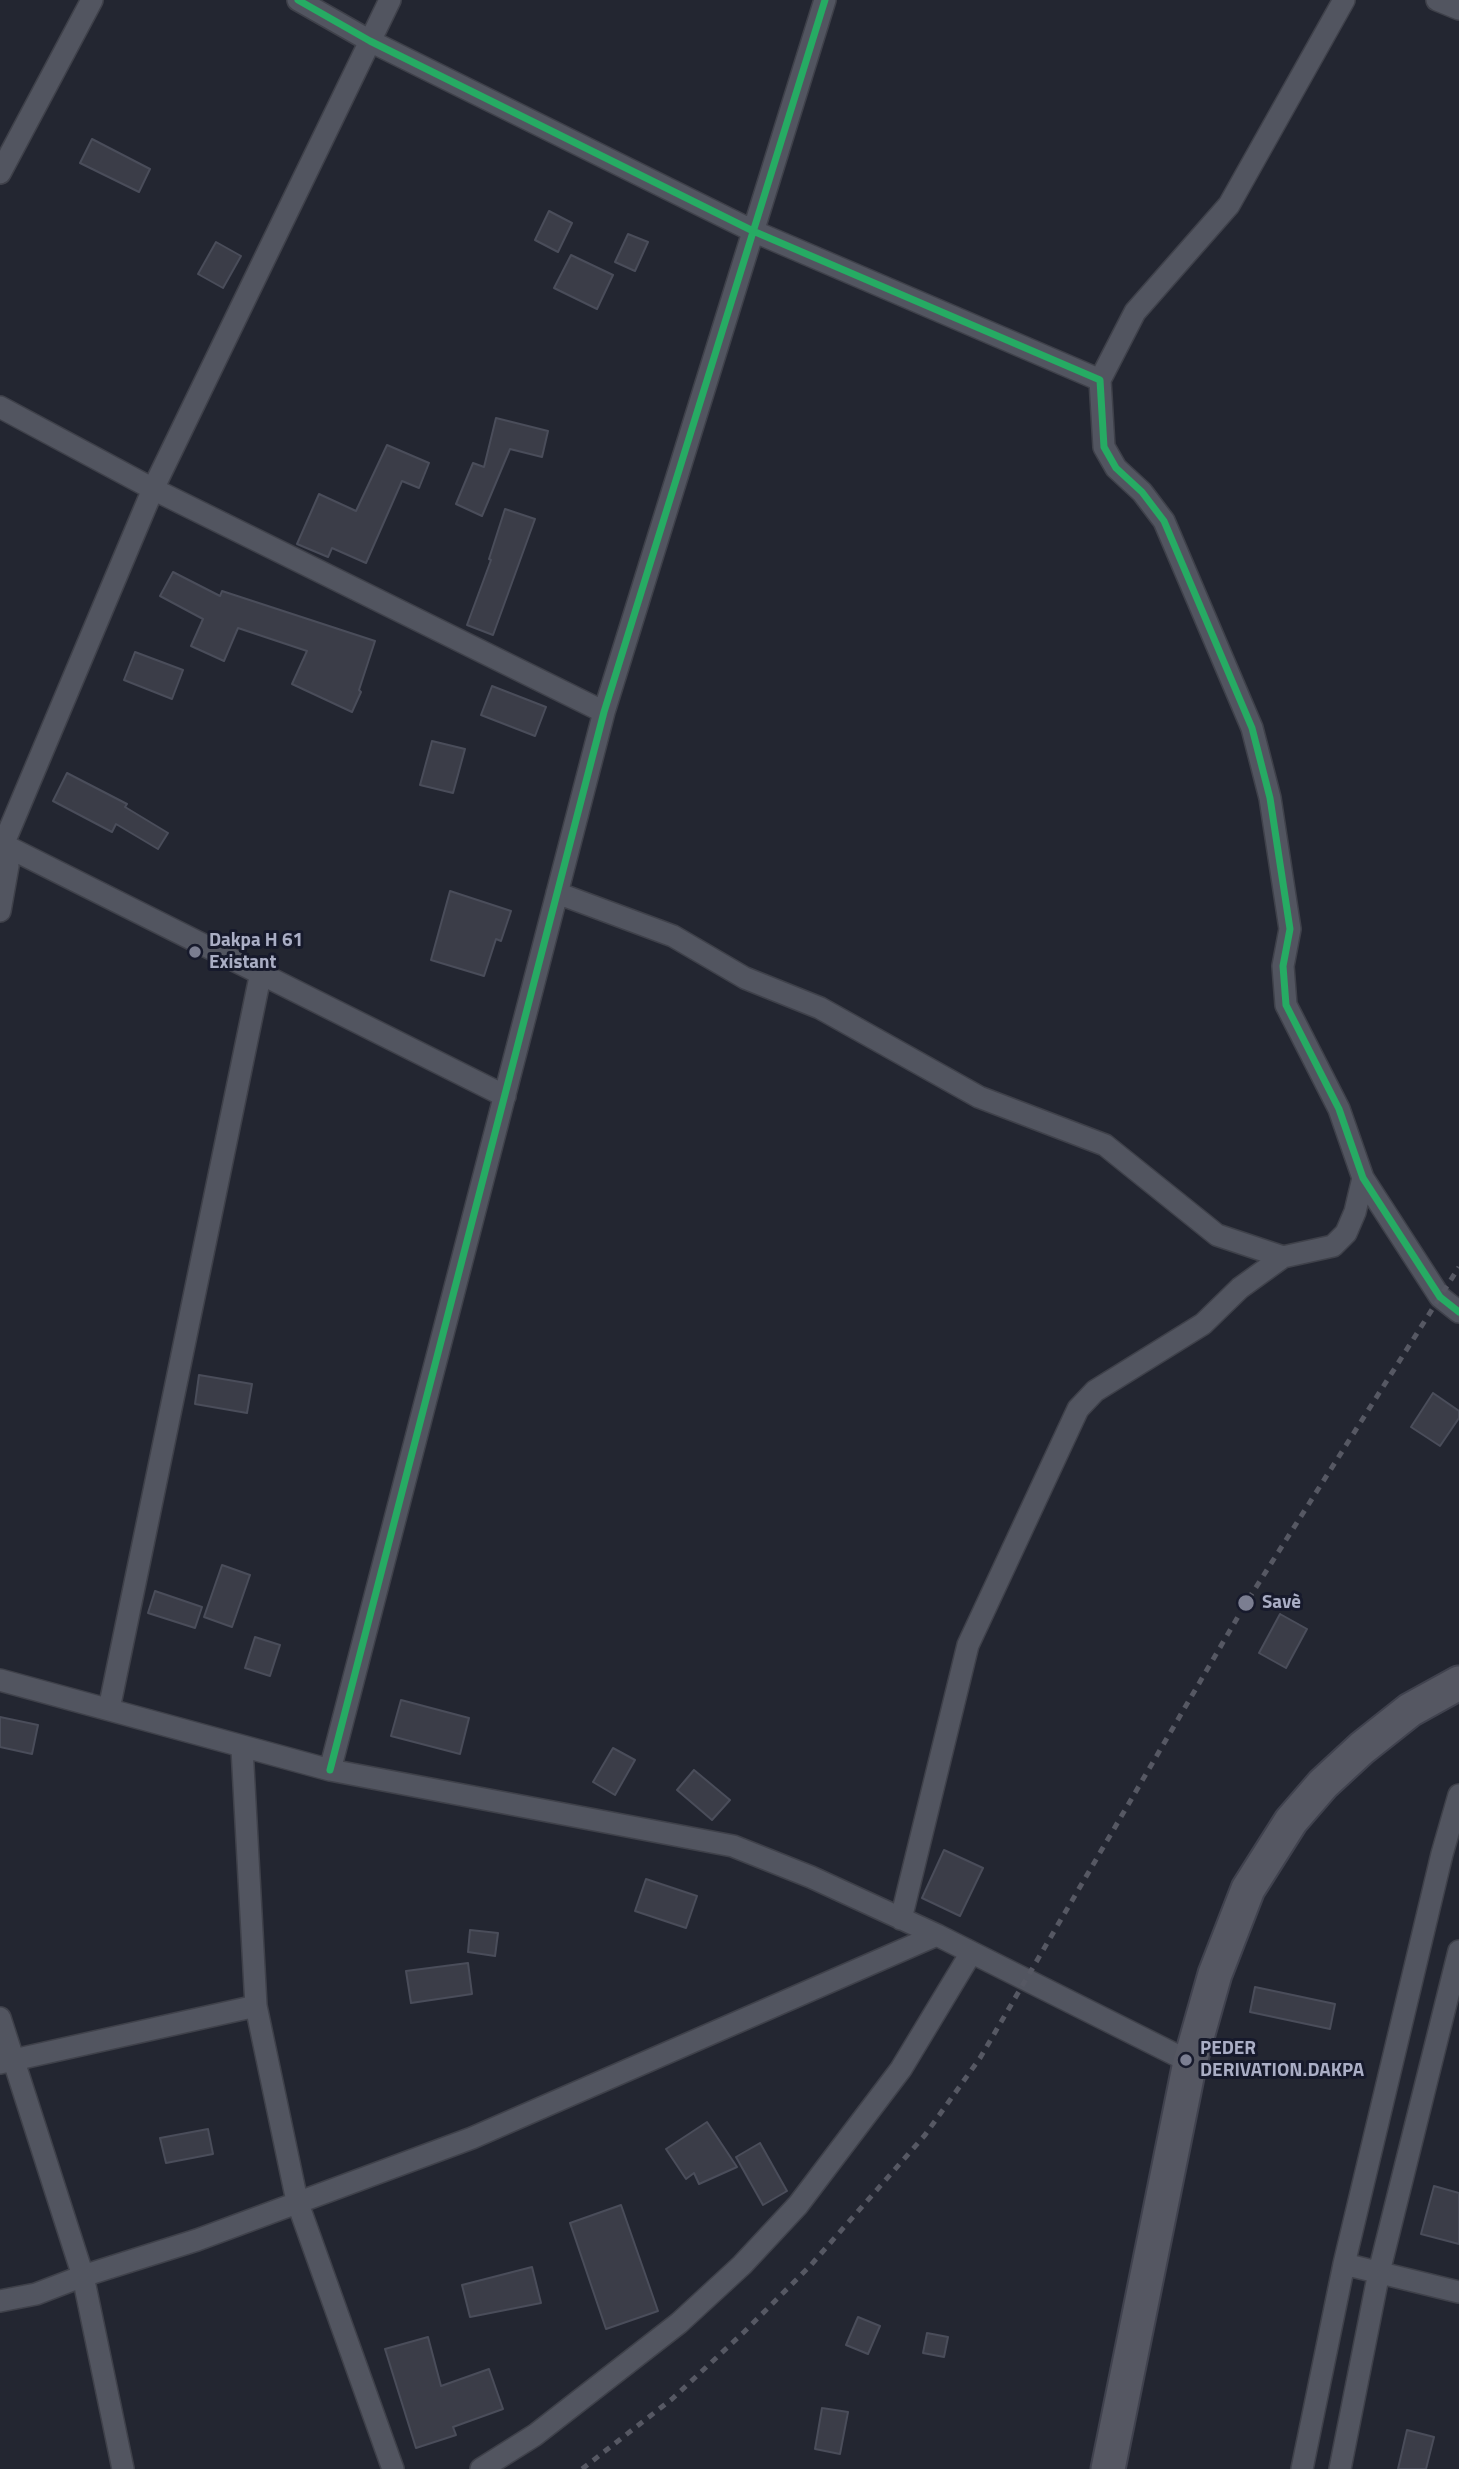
<!DOCTYPE html>
<meta charset="utf-8">
<style>
body{margin:0}
canvas{display:block;background:#232631}
</style>
<canvas width="1459" height="2469"></canvas>
<script>
const context = document.querySelector('canvas').getContext('2d');
context.lineJoin = 'round';
function paint(path, color) {
  context.fillStyle = color;
  context.fill(path, 'evenodd');
}
function toPath(rows) {
  const path = new Path2D();
  for (const r of rows) {
    path.moveTo(r[0], r[1]);
    for (let i = 2; i < r.length; i += 2) path.lineTo(r[i], r[i + 1]);
  }
  return path;
}
function trace(path, color, width, dash) {
  context.strokeStyle = color;
  context.lineWidth = width;
  context.lineCap = dash ? 'butt' : 'round';
  context.setLineDash(dash || []);
  context.stroke(path);
}
function write(font, color, halo, rows, align = 'center') {
  context.font = font + ' "Titillium Web",sans-serif';
  context.lineWidth = 6;
  context.setLineDash([]);
  context.textBaseline = 'middle';
  context.strokeStyle = halo;
  context.fillStyle = color;
  for (const [text, x, y, turn = 0] of rows) {
    context.save();
    context.translate(x, y);
    context.rotate((+turn || 0) * Math.PI / 180);
    context.textAlign = isNaN(turn) ? turn : align;
    if (halo) context.strokeText(text, 0, 0);
    context.fillText(text, 0, 0);
    context.restore();
  }
}
const building = toPath([
 [92,139,150,169,139,192,80,163,92,139],
 [549,211,572,223,558,252,535,240,549,211],
 [628,234,648,242,635,271,615,262,628,234],
 [216,242,241,256,223,288,198,274,216,242],
 [571,255,613,275,597,309,554,288,571,255],
 [496,418,548,431,542,457,510,449,482,516,456,504,473,463,484,467,496,418],
 [387,445,429,463,419,488,402,481,366,563,332,548,328,557,297,544,319,494,356,511,387,445],
 [505,509,535,519,493,635,467,625,491,560,489,559,505,509],
 [173,572,220,596,222,591,375,641,359,690,361,692,352,712,292,684,307,651,238,628,224,661,191,646,203,619,160,596,173,572],
 [135,652,183,670,172,699,124,680,135,652],
 [492,686,546,707,535,736,481,715,492,686],
 [432,741,465,749,453,793,420,785,432,741],
 [67,773,127,804,125,807,168,833,158,849,116,824,112,832,53,801,67,773],
 [450,891,511,911,501,941,496,939,484,976,431,960,450,891],
 [199,1375,252,1384,247,1413,195,1404,199,1375],
 [1433,1393,1459,1411,1459,1418,1440,1446,1411,1427,1433,1393],
 [222,1565,250,1575,232,1627,204,1617,222,1565],
 [155,1591,202,1607,195,1628,148,1613,155,1591],
 [1280,1614,1307,1629,1286,1668,1259,1653,1280,1614],
 [255,1637,280,1645,270,1676,245,1668,255,1637],
 [401,1700,469,1718,460,1754,391,1736,401,1700],
 [0,1717,38,1725,32,1754,0,1747,0,1717],
 [613,1748,635,1760,615,1795,593,1782,613,1748],
 [694,1770,730,1800,712,1820,677,1790,694,1770],
 [944,1850,983,1868,960,1916,922,1898,944,1850],
 [646,1879,697,1896,686,1928,635,1911,646,1879],
 [470,1930,498,1933,495,1956,468,1952,470,1930],
 [468,1963,472,1994,411,2003,406,1971,468,1963],
 [1255,1987,1335,2004,1330,2029,1250,2012,1255,1987],
 [707,2122,737,2167,699,2184,694,2173,686,2179,666,2149,707,2122],
 [208,2129,213,2154,166,2163,160,2138,208,2129],
 [760,2143,787,2191,763,2205,736,2157,760,2143],
 [1434,2186,1459,2193,1459,2244,1421,2234,1434,2186],
 [621,2205,658,2311,606,2329,570,2223,621,2205],
 [532,2267,541,2303,470,2317,462,2285,532,2267],
 [858,2317,880,2326,868,2354,846,2345,858,2317],
 [927,2333,948,2337,944,2357,923,2353,927,2333],
 [428,2337,441,2386,489,2369,503,2409,453,2427,456,2435,416,2448,385,2349,428,2337],
 [822,2408,848,2412,840,2454,815,2449,822,2408],
 [1407,2430,1434,2437,1426,2469,1398,2469,1407,2430]
]);
paint(building, '#3b3d48');
trace(building, '#4a4d5a', 2);
const street = toPath([
 [298,0,370,41,753,231,1100,380,1104,447,1116,468,1142,492,1164,521,1252,728,1270,798,1290,929,1283,966,1286,1005,1339,1109,1363,1178,1440,1297,1459,1312],
 [1437,0,1459,9],
 [0,173,92,0],
 [1100,380,1135,312,1229,205,1344,0],
 [0,407,153,489,604,712],
 [0,843,505,1096],
 [557,893,673,936,745,978,820,1008,979,1097,1105,1145,1217,1235,1283,1257],
 [0,911,8,866,3,845,153,489,390,0],
 [0,1680,330,1770,733,1846,811,1877,937,1935,1190,2062],
 [109,1709,261,972],
 [242,1748,256,2006,297,2201,393,2469],
 [330,1770,604,712,825,0],
 [901,1919,968,1645,1078,1409,1095,1391,1203,1324,1240,1288,1283,1257,1333,1246,1346,1233,1355,1212,1363,1178],
 [0,2018,83,2276,123,2469],
 [0,2063,256,2006],
 [1344,2264,1459,2292],
 [0,2301,36,2294,83,2276,197,2240,472,2138,937,1935],
 [481,2469,535,2435,679,2323,742,2265,798,2205,901,2069,971,1953],
 [1302,2469,1344,2264,1442,1854,1459,1795],
 [1340,2469,1379,2272,1459,1951]
]);
const primary = toPath([
 [1108,2469,1190,2062,1215,1974,1248,1889,1291,1821,1323,1784,1362,1748,1410,1710,1459,1683]
]);
trace(street, '#3f414a', 24);
trace(primary, '#40424e', 37);
trace(street, '#525560', 21);
trace(primary, '#555762', 33);
trace(toPath([
 [582,2469,672,2399,744,2332,810,2266,925,2135,980,2058,1246,1603,1459,1267]
]), '#565863', 5, [7, 7]);
trace(toPath([
 [298,0,370,41,753,231,1100,380,1104,447,1116,468,1142,492,1164,521,1252,728,1270,798,1290,929,1283,966,1286,1005,1339,1109,1363,1178,1440,1297,1459,1312],
 [330,1770,604,712,825,0]
]), '#26ab63', 7);
for (const [x, y, r, color] of [
 [195,952,7,"#7b7e91"],
 [1246,1603,9,"#7b7e91"],
 [1186,2060,7,"#7b7e91"]
]) {
  const dot = new Path2D();
  dot.arc(x, y, r, 0, 2 * Math.PI);
  context.fillStyle = color;
  context.fill(dot);
  trace(dot, '#171a2c', 2.5);
}
write('bold 19px', '#aaaec5', '#171a2c', [
 ["Dakpa H 61",209,941],
 ["Existant",209,963],
 ["Savè",1262,1603],
 ["PEDER",1200,2049],
 ["DERIVATION.DAKPA",1200,2071]
], 'left');
</script>
